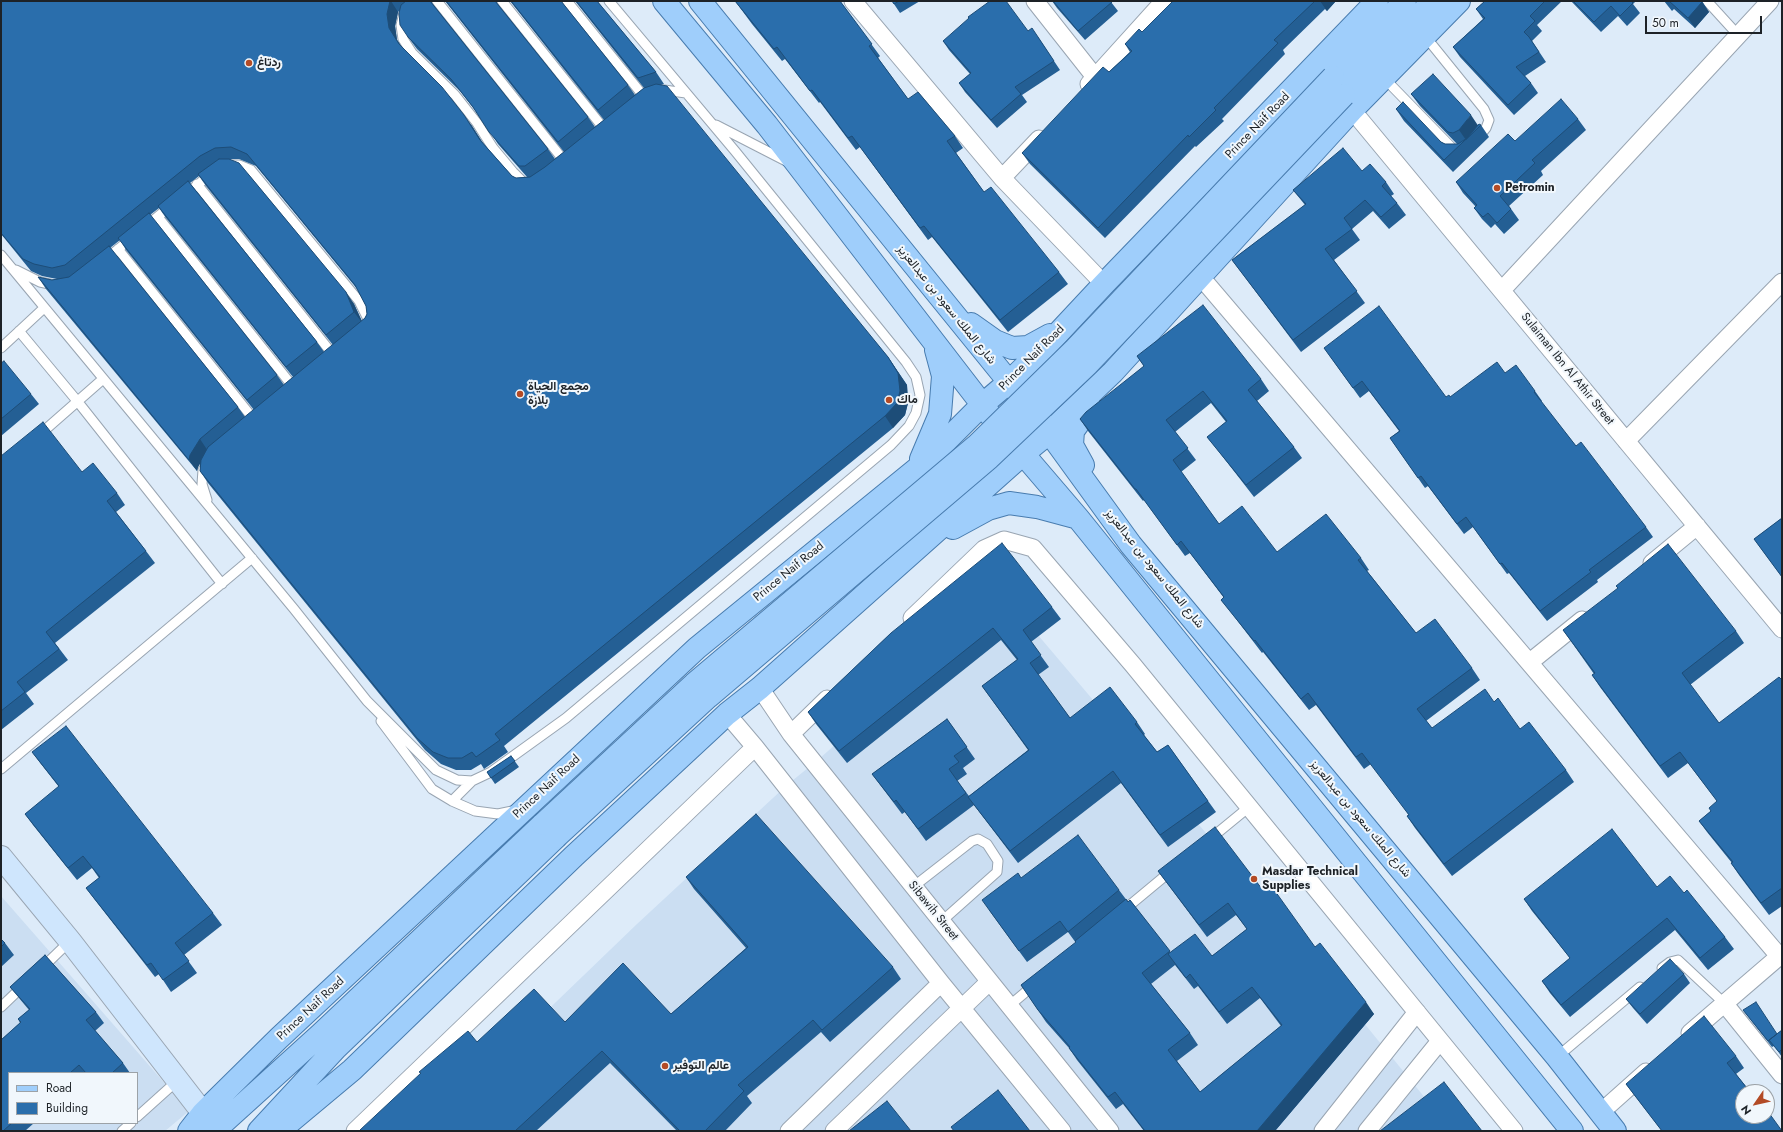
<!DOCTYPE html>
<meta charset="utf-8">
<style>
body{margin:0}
#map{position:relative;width:1783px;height:1132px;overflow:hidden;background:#ddebf9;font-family:Jost,sans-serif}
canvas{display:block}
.frame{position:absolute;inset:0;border:2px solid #1d2227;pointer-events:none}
.legend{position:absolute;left:8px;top:1072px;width:130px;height:52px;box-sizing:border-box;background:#f1f7fc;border:1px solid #9ca2a7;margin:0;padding:5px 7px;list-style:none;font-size:12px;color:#1d2227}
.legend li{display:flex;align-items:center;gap:8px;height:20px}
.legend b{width:20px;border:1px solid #9ca2a7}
.north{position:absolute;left:1735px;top:1084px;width:40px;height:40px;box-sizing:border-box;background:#f1f7fc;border:1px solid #9ca2a7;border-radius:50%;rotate:236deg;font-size:11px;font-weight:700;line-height:16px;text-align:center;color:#1d2227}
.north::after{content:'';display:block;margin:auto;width:14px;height:18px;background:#b34b26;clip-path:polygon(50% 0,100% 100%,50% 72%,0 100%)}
.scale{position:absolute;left:1645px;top:16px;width:117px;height:18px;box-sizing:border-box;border:2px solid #1d2227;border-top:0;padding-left:5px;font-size:12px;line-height:14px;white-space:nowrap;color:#1d2227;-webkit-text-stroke:3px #f1f7fc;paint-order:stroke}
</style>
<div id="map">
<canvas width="1783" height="1132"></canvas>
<div class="frame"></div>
<ul class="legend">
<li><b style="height:5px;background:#9fcefb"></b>Road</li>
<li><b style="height:11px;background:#2a6eac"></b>Building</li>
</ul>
<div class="north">N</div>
<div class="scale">50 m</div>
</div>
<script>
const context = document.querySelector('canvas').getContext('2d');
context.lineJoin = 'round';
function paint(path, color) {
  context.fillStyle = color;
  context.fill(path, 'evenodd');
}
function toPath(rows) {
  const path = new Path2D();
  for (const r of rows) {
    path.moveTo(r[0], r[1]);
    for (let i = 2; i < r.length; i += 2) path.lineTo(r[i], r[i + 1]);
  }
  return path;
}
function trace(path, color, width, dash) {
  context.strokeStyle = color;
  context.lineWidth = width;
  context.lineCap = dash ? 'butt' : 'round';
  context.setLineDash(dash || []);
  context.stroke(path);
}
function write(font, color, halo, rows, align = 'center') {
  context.font = font + ' Jost,Vazirmatn,sans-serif';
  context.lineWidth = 4;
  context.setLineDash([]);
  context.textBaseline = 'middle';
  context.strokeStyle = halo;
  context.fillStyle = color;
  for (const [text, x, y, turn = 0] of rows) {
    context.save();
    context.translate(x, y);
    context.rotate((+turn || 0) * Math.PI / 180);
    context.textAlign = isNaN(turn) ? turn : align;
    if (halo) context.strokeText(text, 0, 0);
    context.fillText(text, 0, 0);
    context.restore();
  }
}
paint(toPath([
 [1004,595,1284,925,1452,1131,422,1131,637,924,787,785,819,759],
 [1,896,189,1111,165,1131,1,1131],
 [9,1073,137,1073,137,1123,9,1123]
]), '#cbdef2');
const lane = toPath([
 [421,1,404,13,401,25,403,39,412,53,455,95,477,123,493,148,513,172,525,184,528,184],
 [437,1,565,162],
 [502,1,605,130],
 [567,1,645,98],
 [1707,1,1738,35],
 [1425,36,1484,109,1489,120,1486,128,1477,139],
 [1384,78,1454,150,1458,151],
 [659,91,664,90,686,93],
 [716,125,788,162],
 [229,165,239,165,251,170,359,301,368,319,369,326],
 [197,184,334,356],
 [185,195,211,174],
 [158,217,294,388],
 [145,227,172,205],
 [118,249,255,421],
 [1,255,294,609,367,701,436,770,457,780,472,781,491,772,566,718,891,445,909,426,916,413,920,395,916,377,906,362,735,151,609,1],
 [106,259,132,238],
 [16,270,40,282,54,285],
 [19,331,78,402,222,584],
 [1,348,44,308],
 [38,436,103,379],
 [206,465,203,470,202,484,207,500],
 [381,721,432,789,452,801,475,811,498,814,517,810],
 [1,769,252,558],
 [452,801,472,781],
 [1210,839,1249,807],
 [913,887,972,841,978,839,987,844,998,861,997,872,942,921],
 [1124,910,1171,871],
 [42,968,70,941],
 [1662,968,1670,962,1678,960,1724,1003],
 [1009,1006,1034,985],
 [1,1007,24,985],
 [1557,1057,1640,987],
 [137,1117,177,1081],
 [122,1131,131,1123]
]);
const street = toPath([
 [853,1,1002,178,1104,284],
 [1035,1,1095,77],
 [1089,84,1164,1],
 [1352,110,1782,629],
 [1002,178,1039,139],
 [1200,276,1779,956],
 [1502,290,1770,1],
 [1626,441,1782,282],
 [1652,563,1697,526],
 [912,618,984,549,1004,540,1033,548,1133,665,1514,1131],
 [1530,662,1582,620],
 [760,688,791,734,1110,1131],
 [727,714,755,747,941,983,1062,1131],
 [791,734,827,699],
 [1724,1003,1782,1075],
 [1690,1033,1782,954],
 [1600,1113,1646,1072],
 [355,1131,755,747],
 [789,1131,941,983],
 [834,1131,989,982],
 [1323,1131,1417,1012],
 [1367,1131,1440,1041]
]);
const secondary = toPath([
 [1,857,70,941,203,1113]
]);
const primary = toPath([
 [664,1,767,125,991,416],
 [700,1,1018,393],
 [1333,77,1405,1],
 [1344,95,1433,1],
 [971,324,995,341,1012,348,1028,347,1050,335],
 [1041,421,1131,545,1557,1057,1615,1131],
 [1013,442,1078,518,1572,1131],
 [921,459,940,414,943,376,936,350],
 [1083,465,1072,445,1073,431,1090,407],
 [953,528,988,509,1009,503,1037,507,1078,518],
 [189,1131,203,1113,279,1038,697,648,924,463,982,405,1009,382,1047,345,1104,284,1377,1],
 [214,1131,321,1034,543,824],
 [259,1131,336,1048,556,837],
 [279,1131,352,1070,574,856,727,714,760,688,1023,454,1050,432,1113,372,1352,110,1459,1]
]);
trace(lane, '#99a5b2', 11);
trace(street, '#99a5b2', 19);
trace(secondary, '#99a5b2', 24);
trace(primary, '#487caf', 24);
trace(lane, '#fff', 9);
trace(street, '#fff', 17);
trace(secondary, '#cfe6fd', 22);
trace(primary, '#9fcefb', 22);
const primaryBridge = toPath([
 [543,824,694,684,976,446,1075,349,1333,77],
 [556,837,708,697,989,458,1088,364,1344,95]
]);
trace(primaryBridge, '#487caf', 24, []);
trace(primaryBridge, '#9fcefb', 22);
paint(toPath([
 [1,1,432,1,432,3,548,149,555,159,564,152,445,1,497,1,497,3,588,117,595,127,604,120,510,1,562,1,562,3,628,85,635,95,644,88,575,1,597,1,656,72,664,84,661,85,888,357,907,385,908,403,905,415,893,428,504,746,508,752,484,769,481,764,471,770,456,770,441,764,425,750,208,483,200,471,200,463,198,467,197,471,46,289,38,277,52,280,57,279,42,276,31,271,1,234],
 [400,10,408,37,417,49,460,91,478,114,498,144,527,177,516,178,512,176,483,143,472,126,402,47,397,40,395,26,398,12],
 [230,159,239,159,256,166,358,290,366,306,367,314,365,318,362,321,354,304],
 [199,176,206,186,333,345,324,352,317,342,190,183],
 [159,208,166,218,293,377,284,385,277,375,150,215],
 [120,240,126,250,254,410,245,417,238,407,110,248],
 [735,1,840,1,880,56,878,58,908,99,955,136,963,148,956,153,984,192,1059,272,1068,284,1008,332,932,237,928,240,860,147,856,150,820,102,819,103,785,59,782,61,752,24],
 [892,1,920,1,900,13],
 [1052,1,1113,1,1111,2,1118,11,1085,40,1057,8],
 [1173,1,1336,1,1327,11,1325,9,1283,50,1285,54,1222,119,1224,121,1196,147,1195,146,1105,238,1030,164,1022,153,1130,52,1125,44,1142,32],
 [1485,1,1562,1,1537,25,1542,31,1532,41,1546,62,1525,76,1531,83,1538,93,1514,115,1460,57,1453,47,1483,19,1476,9],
 [1571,1,1636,1,1633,4,1640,13,1627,26,1618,16,1601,32],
 [1664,1,1702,1,1709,12,1695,28,1674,9,1672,11],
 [1028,31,1038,37,1060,70,1022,95,1027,102,997,128,965,92,959,83,970,74,949,50,943,41],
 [1411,94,1478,125,1481,125,1489,137,1453,172,1404,121,1396,109,1441,142,1445,144,1457,144,1420,106],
 [1578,119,1586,130,1541,171,1543,175,1509,206,1519,220,1504,234,1495,224,1491,228,1482,219,1474,208,1476,207,1463,193,1456,182,1515,141],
 [1362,171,1386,182,1394,194,1391,196,1397,203,1406,215,1389,229,1373,211,1352,229,1360,240,1334,260,1365,303,1301,352,1232,260,1305,205,1293,190],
 [1324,348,1446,397,1450,397,1505,373,1535,391,1542,401,1541,402,1576,446,1646,527,1653,537,1597,580,1598,582,1547,621,1509,573,1507,574,1473,527,1464,534,1428,486,1425,488,1390,438,1399,431,1369,391,1360,398],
 [1137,356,1261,379,1269,391,1257,401,1294,447,1302,458,1254,497,1216,448,1207,437,1226,422,1211,403,1175,432,1196,460,1181,472,1219,524,1277,552,1361,558,1369,570,1367,571,1416,633,1472,668,1480,680,1426,721,1432,728,1494,702,1520,729,1566,770,1574,782,1452,876,1415,828,1407,816,1409,815,1371,764,1364,769,1316,705,1309,710,1263,652,1262,653,1230,611,1221,600,1224,598,1190,553,1185,556,1144,500,1143,501,1088,431,1080,419,1144,366],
 [1,363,31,394,39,404,1,436],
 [1,456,82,472,117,493,125,505,116,512,146,551,155,563,55,643,68,660,26,693,34,704,1,730],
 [1782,518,1782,577,1754,539],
 [1052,607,1061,619,1031,642,1049,667,1038,675,1070,718,1137,722,1145,734,1144,735,1157,752,1168,745,1216,812,1168,847,1121,783,1018,863,974,805,926,841,905,812,902,814,872,774,947,719,975,759,963,768,967,774,957,781,969,796,1028,750,982,686,1017,660,1001,640,847,763,816,724,808,712,891,633],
 [1563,630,1736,631,1744,643,1690,685,1719,723,1782,680,1782,906,1769,915,1739,875,1731,863,1732,863,1707,832,1699,821,1711,811,1717,801,1688,763,1668,778,1600,687,1592,675,1594,674],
 [32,752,213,913,222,925,184,955,197,973,171,992,159,974,155,977,95,900,86,888,99,878,92,868,77,880,33,825,25,814,59,787,41,764],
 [511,756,519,767,495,784,487,772],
 [1158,871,1262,889,1374,1014,1275,1131,1144,1131,1123,1104,1116,1109,1077,1060,1069,1048,1046,1022,1021,985,1076,943,1068,932,1027,962,989,910,1119,890,1128,902,1130,900,1170,952,1212,956,1247,929,1236,915,1207,937],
 [1175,965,1194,989,1198,986,1227,1024,1260,998,1281,1026,1200,1092,1177,1061,1198,1045,1190,1033,1151,984],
 [686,877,893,967,901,979,830,1042,821,1032,747,1096,752,1103,725,1131,677,1131,610,1063,536,1131,360,1131,477,1042,565,1022,671,1014,746,948,694,889],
 [1657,887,1684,893,1725,937,1734,949,1708,970,1675,930,1570,1017,1550,993,1542,981,1570,958,1532,911,1524,899],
 [1,939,5,943,14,955,1,967],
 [45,955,96,1012,104,1023,95,1031,123,1063,130,1073,9,1073,9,1123,34,1123,25,1131,1,1131,1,1040,20,1023,18,1019,29,1010,19,998,10,987],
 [1684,974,1690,983,1647,1024,1633,1008,1626,999],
 [1743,1010,1777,1034,1782,1030,1782,1057,1774,1046,1772,1047],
 [1736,1056,1744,1068,1736,1074,1782,1131,1662,1131,1635,1096,1626,1084]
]), '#245f94');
paint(toPath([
 [390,1,391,1,398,12,395,26,397,40,407,56,399,44,389,28,387,14],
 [1320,1,1336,1,1327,11],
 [1700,1,1702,1,1702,3,1702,2,1709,12,1695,28,1688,18],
 [464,115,472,126,488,152,480,140],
 [1471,115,1479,127,1466,140,1459,130],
 [346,292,354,304,363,324,354,312],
 [888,357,907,385,908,403,905,415,893,428,885,416],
 [200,439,208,451,198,467,197,471,189,460,190,455],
 [1366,1002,1374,1014,1275,1131,1257,1131]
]), '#1d4d78');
const building = toPath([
 [1,1,390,1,387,14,389,28,399,44,442,87,464,115,480,140,512,176,516,178,530,177,545,167,644,88,656,84,667,86,888,357,898,373,900,391,897,403,885,416,495,734,500,740,476,757,472,752,462,758,448,758,433,752,417,738,200,471,201,460,208,447,365,318,367,314,366,306,355,285,247,154,231,147,215,148,200,156,65,265,52,268,34,264,23,259,1,233,1,1],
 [406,1,430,1,548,149,525,166,519,166,489,132,473,107,451,79,408,37,400,25,399,13,401,5,406,1],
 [446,1,495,1,588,117,558,142,446,1],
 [511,1,561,1,628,85,598,110,511,1],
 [576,1,597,1,656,72,638,78,576,1],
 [735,1,840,1,872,44,869,46,908,99,918,92,955,136,947,141,984,192,991,187,1059,272,1000,320,924,226,920,228,852,136,848,138,812,90,810,91,777,47,774,49,735,1],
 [892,1,899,1,894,4,892,1],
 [990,1,1006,1,1028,31,1032,28,1054,61,1015,87,1021,94,991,120,959,83,971,73,943,41,969,18,968,17,990,1],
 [1053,1,1111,1,1112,2,1078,31,1053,1],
 [1173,1,1315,1,1274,40,1278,43,1214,108,1216,110,1189,137,1188,135,1098,228,1022,153,1103,67,1109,72,1132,51,1125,44,1139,29,1142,32,1173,1],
 [1485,1,1545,1,1530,16,1535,21,1524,32,1529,37,1539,52,1516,67,1531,83,1508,105,1453,47,1485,18,1476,9,1485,1],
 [1573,1,1631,1,1633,3,1620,16,1611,6,1594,22,1573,1],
 [1669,1,1701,1,1702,2,1688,18,1669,1],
 [1433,74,1471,115,1459,130,1453,133,1448,132,1411,94,1433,74],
 [1561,99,1578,119,1532,160,1535,163,1500,196,1511,209,1497,223,1488,213,1483,217,1474,208,1477,205,1456,182,1508,134,1515,141,1561,99],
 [1403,102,1441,142,1445,144,1458,144,1467,138,1479,124,1481,125,1444,160,1396,109,1403,102],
 [1343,148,1362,171,1370,164,1386,182,1382,186,1397,203,1381,217,1365,200,1344,218,1352,229,1325,249,1357,291,1293,340,1232,260,1306,204,1293,190,1343,148],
 [219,159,229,159,239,163,346,292,354,312,326,335,198,174,219,159],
 [188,181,317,342,286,367,158,206,188,181],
 [149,213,277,375,247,400,118,238,149,213],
 [109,246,238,407,200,439,190,455,189,460,38,277,52,280,69,277,109,246],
 [1203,305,1261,379,1248,390,1294,447,1246,485,1207,437,1227,421,1203,391,1166,420,1188,448,1173,460,1219,524,1242,506,1277,552,1326,514,1361,558,1358,560,1416,633,1435,619,1472,668,1417,709,1432,728,1485,689,1494,702,1498,698,1520,729,1529,722,1566,770,1444,864,1407,816,1409,815,1362,753,1356,757,1308,693,1301,699,1255,640,1254,641,1221,600,1224,597,1181,541,1177,545,1136,489,1135,489,1080,419,1086,412,1144,366,1137,356,1203,305],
 [1379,306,1446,397,1449,395,1450,397,1497,362,1505,373,1516,365,1535,391,1534,392,1576,446,1581,442,1646,527,1589,570,1591,572,1540,611,1502,563,1500,564,1466,517,1457,524,1421,476,1418,478,1390,438,1400,431,1362,381,1353,388,1324,348,1379,306],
 [4,361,31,394,1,419,1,363,4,361],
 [43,422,82,472,93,463,117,493,107,501,146,551,46,632,59,649,17,682,25,692,1,711,1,456,43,422],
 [1782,518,1782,577,1754,539,1782,518],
 [1002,543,1052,607,1023,630,1041,655,1030,663,1070,718,1110,687,1137,722,1135,724,1157,752,1168,745,1208,801,1160,835,1113,771,1010,851,968,797,1029,750,982,686,1018,659,993,628,839,751,808,712,891,633,1002,543],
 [1668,544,1736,631,1682,673,1719,723,1779,677,1782,680,1782,888,1761,903,1731,863,1733,862,1699,821,1711,811,1709,808,1717,801,1680,752,1660,766,1592,675,1595,673,1563,630,1618,588,1616,586,1668,544],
 [947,719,967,747,954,756,959,762,949,769,966,793,918,829,896,800,894,802,872,774,947,719],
 [66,726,213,913,175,943,189,961,163,980,151,963,147,965,86,888,100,877,83,856,68,868,25,814,59,786,32,752,66,726],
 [511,756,515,761,491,778,487,772,511,756],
 [756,814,893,967,822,1030,813,1020,738,1085,744,1091,705,1131,680,1131,602,1051,515,1131,361,1131,360,1130,421,1073,419,1072,468,1031,477,1042,534,989,565,1022,623,963,671,1014,748,947,686,877,756,814],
 [1215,827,1262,889,1270,884,1315,947,1320,943,1366,1002,1257,1131,1145,1131,1115,1092,1108,1097,1069,1048,1070,1047,1038,1010,1021,985,1076,942,1075,941,1126,899,1128,902,1130,900,1170,951,1142,973,1190,1033,1168,1050,1200,1092,1282,1025,1252,987,1219,1012,1190,974,1186,978,1168,954,1195,934,1212,956,1247,929,1228,903,1199,925,1158,871,1215,827],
 [1612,829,1657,887,1670,876,1684,893,1687,890,1725,937,1700,958,1667,918,1561,1005,1542,981,1570,958,1524,899,1612,829],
 [1078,835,1119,890,1068,932,1060,921,1019,951,982,900,1018,873,1021,878,1078,835],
 [1,939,5,943,1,947,1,939],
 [45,955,96,1012,86,1020,123,1063,112,1073,86,1073,79,1065,70,1073,9,1073,9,1123,12,1123,3,1131,1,1131,1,1040,21,1022,18,1019,30,1009,10,987,45,955],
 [1670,959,1684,974,1640,1014,1626,999,1670,959],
 [1756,1002,1777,1034,1768,1041,1743,1010,1756,1002],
 [1704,1016,1736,1056,1727,1063,1750,1092,1743,1092,1743,1116,1767,1116,1767,1113,1768,1114,1769,1113,1782,1131,1662,1131,1626,1084,1704,1016],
 [1782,1030,1782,1051,1781,1050,1779,1052,1769,1040,1782,1030],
 [1444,1082,1482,1131,1380,1131,1444,1082],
 [998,1090,1030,1131,954,1131,951,1127,998,1090],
 [887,1101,911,1131,849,1131,887,1101]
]);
paint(building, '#2a6eac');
trace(building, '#1d4d78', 1);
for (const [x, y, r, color] of [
 [249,63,4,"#b34b26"],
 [1497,188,4,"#b34b26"],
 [520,394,4,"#b34b26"],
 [889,400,4,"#b34b26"],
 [1254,879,4,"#b34b26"],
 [665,1066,4,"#b34b26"]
]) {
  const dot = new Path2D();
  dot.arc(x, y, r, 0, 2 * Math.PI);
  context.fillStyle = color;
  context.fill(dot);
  trace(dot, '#f1f7fc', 1.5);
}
write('bold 12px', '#1d2227', '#f1f7fc', [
 ["ردتاغ",257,63],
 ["Petromin",1505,188],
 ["مجمع الحياة",528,387],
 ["بلازة",528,401],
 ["ماك",897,400],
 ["Masdar Technical",1262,872],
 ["Supplies",1262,886],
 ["عالم التوفير",673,1066]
], 'left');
write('12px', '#1d2227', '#f1f7fc', [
 ["Prince Naif Road",1258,126,-46],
 ["شارع الملك سعود بن عبدالعزيز",946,305,51],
 ["Prince Naif Road",1032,358,-45],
 ["Sulaiman Ibn Al Athir Street",1567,369,51],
 ["شارع الملك سعود بن عبدالعزيز",1154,569,51],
 ["Prince Naif Road",789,572,-39],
 ["Prince Naif Road",547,787,-43],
 ["شارع الملك سعود بن عبدالعزيز",1360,819,50],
 ["Sibawih Street",933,911,51],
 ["Prince Naif Road",311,1009,-43]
]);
</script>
